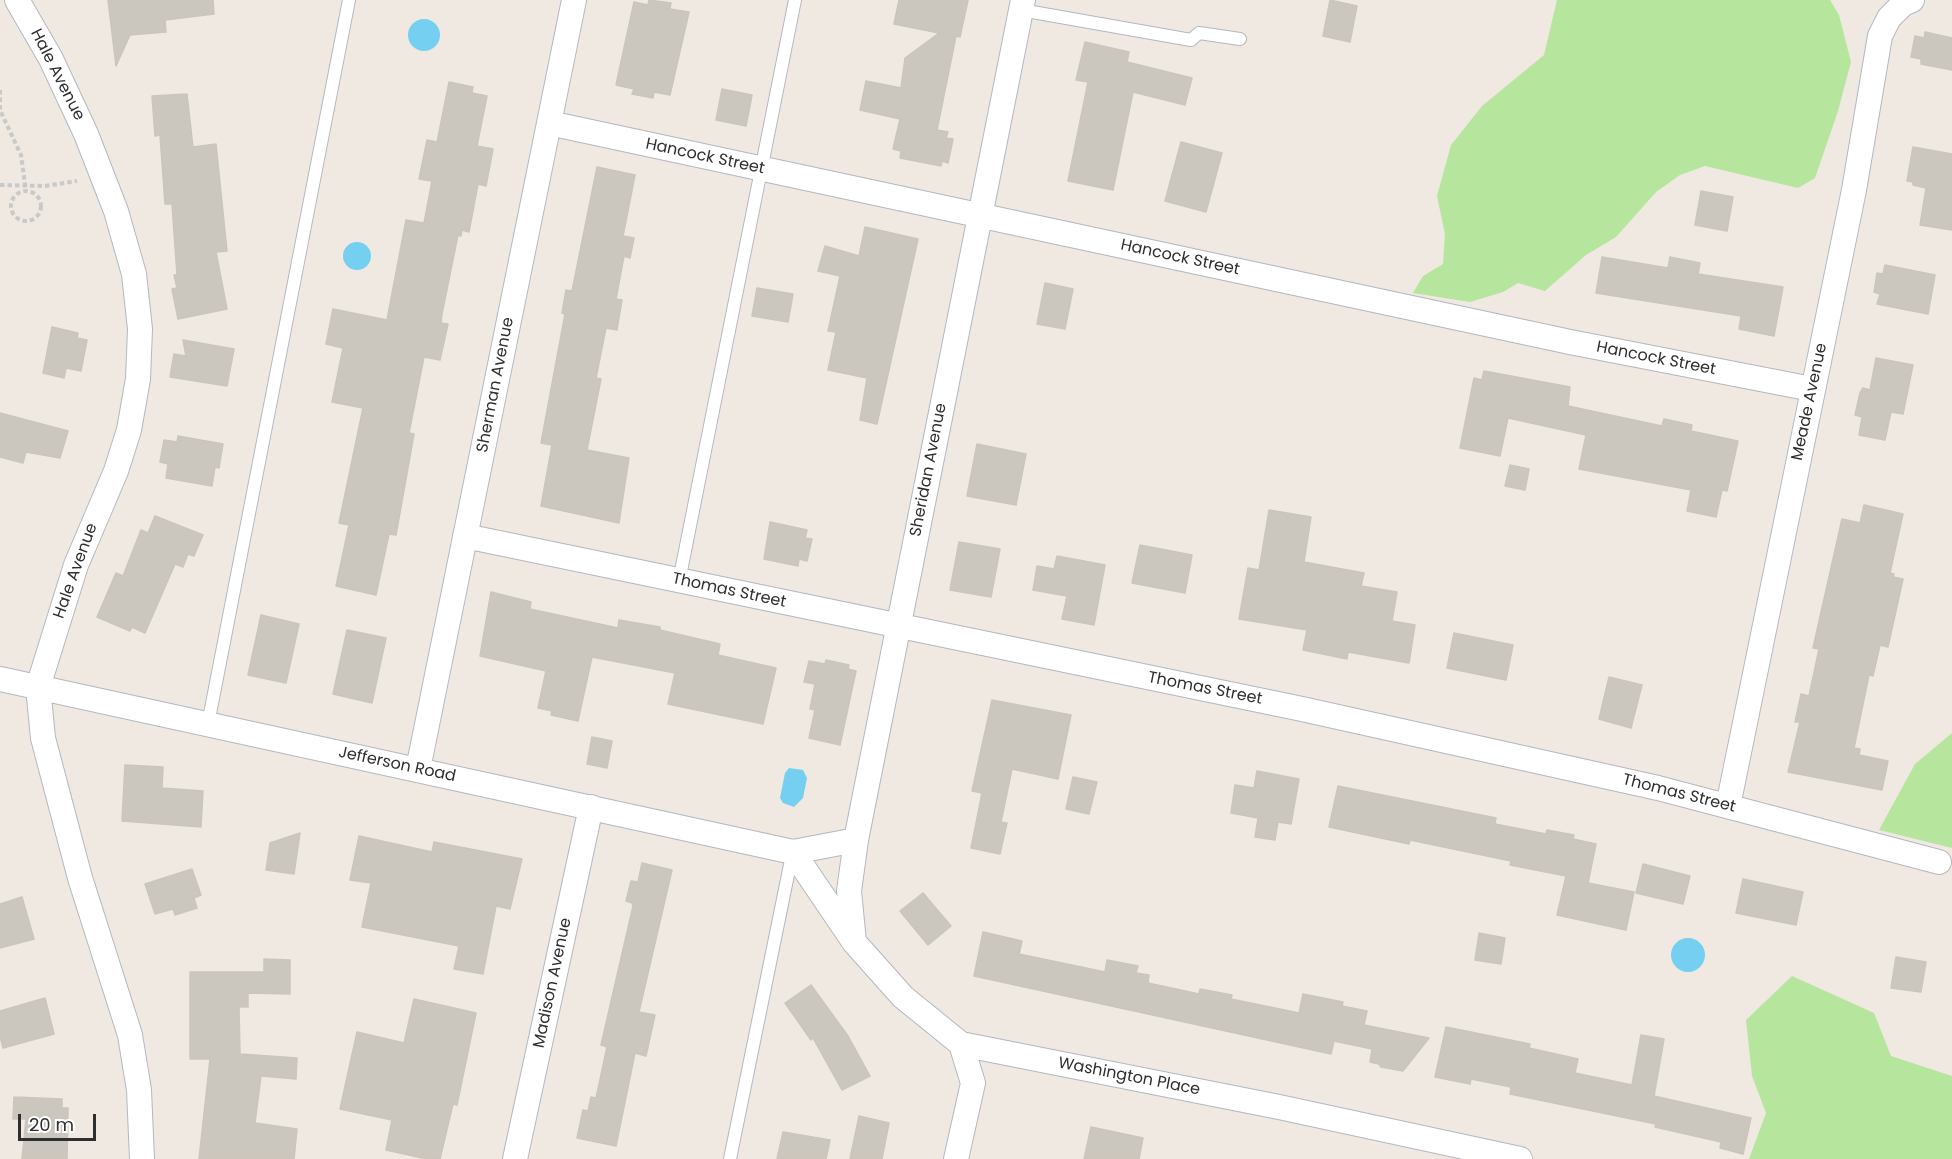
<!DOCTYPE html>
<style>
body{margin:0}
#map{position:relative;width:1952px;height:1159px;overflow:hidden;background:#efe9e1;font-family:Poppins,sans-serif}
canvas{display:block}
.scale{position:absolute;left:18px;top:1114px;width:78px;height:27px;box-sizing:border-box;border:3px solid #2e2e2e;border-top:0;padding-left:8px;font-size:18px;line-height:21px;white-space:nowrap;color:#2e2e2e;-webkit-text-stroke:4px #fff;paint-order:stroke}
</style>
<div id="map">
<canvas width="1952" height="1159"></canvas>
<div class="scale">20 m</div>
</div>
<script>
const context = document.querySelector('canvas').getContext('2d');
context.lineJoin = 'round';
function paint(path, color) {
  context.fillStyle = color;
  context.fill(path, 'evenodd');
}
function toPath(rows) {
  const path = new Path2D();
  for (const r of rows) {
    if (r.length === 3) {
      path.moveTo(r[0] + r[2], r[1]);
      path.arc(r[0], r[1], r[2], 0, 2 * Math.PI);
      continue;
    }
    path.moveTo(r[0], r[1]);
    for (let i = 2; i < r.length; i += 2) path.lineTo(r[i], r[i + 1]);
  }
  return path;
}
function trace(path, color, width, dash) {
  context.strokeStyle = color;
  context.lineWidth = width;
  context.lineCap = dash ? 'butt' : 'round';
  context.setLineDash(dash || []);
  context.stroke(path);
}
function write(font, color, halo, rows, align = 'center') {
  context.font = font + ' Poppins,sans-serif';
  context.lineWidth = 6;
  context.setLineDash([]);
  context.textBaseline = 'middle';
  context.strokeStyle = halo;
  context.fillStyle = color;
  for (const [text, x, y, turn = 0] of rows) {
    context.save();
    context.translate(x, y);
    context.rotate((+turn || 0) * Math.PI / 180);
    context.textAlign = isNaN(turn) ? turn : align;
    if (halo) context.strokeText(text, 0, 0);
    context.fillText(text, 0, 0);
    context.restore();
  }
}
paint(toPath([
 [1557,0,1830,0,1839,15,1851,62,1838,111,1815,178,1798,188,1705,166,1680,175,1656,192,1616,237,1586,255,1545,291,1518,283,1503,292,1470,302,1413,293,1423,276,1443,264,1445,234,1437,196,1451,145,1482,106,1544,55],
 [1952,733,1952,848,1879,830,1915,764],
 [1792,976,1874,1013,1891,1056,1952,1076,1952,1159,1749,1159,1766,1113,1752,1076,1746,1020]
]), '#b6e59e');
paint(toPath([
 [424,35,16],
 [357,256,14],
 [789,768,803,770,807,778,803,798,794,807,783,803,780,798,785,773],
 [1688,955,17]
]), '#75cff0');
const building = toPath([
 [108,0,213,0,214,14,165,20,166,32,130,35,116,66,108,0],
 [649,0,671,3,670,9,689,12,670,95,654,92,653,98,632,94,634,89,616,85,634,2,648,5,649,0],
 [899,0,968,0,960,37,956,36,937,130,948,132,946,138,953,139,948,163,942,161,941,166,900,158,901,151,893,149,900,119,860,110,866,81,901,88,905,58,939,33,894,24,899,0],
 [1330,0,1357,6,1350,42,1323,36,1330,0],
 [1925,32,1952,38,1952,70,1921,64,1921,59,1911,57,1915,36,1924,38,1925,32],
 [1085,42,1129,52,1127,62,1192,78,1185,105,1133,92,1113,190,1068,181,1088,82,1076,80,1085,42],
 [449,82,473,87,472,93,487,96,477,146,493,149,486,186,478,184,469,232,462,230,461,236,458,235,442,314,441,323,448,324,440,360,424,357,409,433,414,434,396,535,389,534,376,595,336,586,349,525,339,523,363,408,332,402,343,348,326,344,333,309,387,320,406,220,424,223,432,181,419,179,427,140,437,142,449,82],
 [722,89,752,95,746,126,716,120,722,89],
 [187,94,193,147,216,144,227,251,216,252,227,309,178,319,172,289,177,288,174,275,177,275,172,204,165,204,160,135,155,136,152,96,187,94],
 [1181,142,1222,153,1206,212,1165,201,1181,142],
 [1913,147,1952,154,1952,230,1920,225,1926,188,1913,185,1913,182,1907,181,1913,147],
 [597,167,635,175,623,236,634,238,630,258,624,256,616,299,622,300,617,330,606,328,596,378,601,379,587,450,629,458,619,523,541,506,552,445,541,443,565,314,562,313,566,290,572,291,597,167],
 [1701,191,1733,197,1727,231,1695,225,1701,191],
 [865,227,918,239,877,424,860,420,867,378,828,370,836,332,828,331,840,276,818,271,825,246,859,256,865,227],
 [1602,257,1668,268,1670,257,1700,263,1698,274,1783,287,1774,336,1739,329,1741,316,1596,293,1602,257],
 [1885,265,1935,275,1928,314,1877,304,1880,294,1874,292,1877,273,1883,274,1885,265],
 [1045,283,1073,289,1065,329,1037,324,1045,283],
 [757,288,793,294,788,322,752,316,757,288],
 [52,327,78,333,77,338,87,340,81,371,66,368,64,378,43,373,52,327],
 [183,340,234,349,227,386,170,377,174,354,186,356,183,340],
 [1876,358,1913,365,1903,414,1891,412,1885,440,1859,435,1862,417,1855,415,1860,393,1863,388,1870,390,1876,358],
 [1484,371,1570,387,1568,406,1662,426,1664,419,1692,425,1691,431,1738,441,1727,491,1722,490,1716,517,1687,511,1691,490,1579,469,1586,435,1508,418,1500,456,1460,448,1474,378,1482,380,1484,371],
 [0,413,68,431,60,458,26,452,23,463,0,457,0,413],
 [178,436,223,444,219,468,215,467,212,486,166,478,168,464,160,462,164,440,177,442,178,436],
 [977,444,1026,454,1016,505,967,496,977,444],
 [1510,465,1529,469,1525,490,1505,486,1510,465],
 [1864,505,1903,514,1890,573,1894,574,1893,577,1903,579,1888,647,1880,645,1873,676,1869,675,1854,748,1860,749,1859,755,1888,761,1882,790,1788,772,1800,722,1795,722,1801,694,1809,696,1819,649,1813,648,1842,519,1860,523,1864,505],
 [1269,510,1311,517,1304,562,1364,573,1361,586,1397,592,1392,621,1415,625,1409,663,1348,652,1347,659,1303,650,1307,630,1239,619,1248,568,1259,570,1269,510],
 [155,516,203,535,194,556,188,554,183,567,175,564,145,633,132,627,130,631,97,617,116,573,123,576,141,530,148,533,155,516],
 [770,522,807,530,805,538,812,539,807,561,799,559,798,566,764,559,770,522],
 [959,542,1000,549,991,597,950,590,959,542],
 [1140,545,1192,555,1185,593,1132,583,1140,545],
 [1057,556,1105,565,1094,625,1062,619,1067,596,1033,590,1037,566,1054,569,1057,556],
 [491,592,531,602,530,609,618,628,619,620,660,627,660,630,720,644,718,655,776,668,763,724,668,704,675,673,592,657,578,721,551,715,552,711,538,708,546,671,480,656,491,592],
 [261,615,299,624,286,683,248,675,261,615],
 [347,630,386,638,372,703,333,694,347,630],
 [1454,633,1513,645,1506,680,1447,668,1454,633],
 [826,660,849,665,848,669,856,671,840,745,809,738,815,710,810,709,815,684,804,682,809,661,825,664,826,660],
 [1609,677,1642,685,1631,728,1599,719,1609,677],
 [992,700,1071,715,1058,779,1012,769,1001,822,1007,823,1000,854,971,848,982,793,972,791,992,700],
 [592,737,612,741,607,768,587,764,592,737],
 [125,765,163,767,162,788,203,791,201,827,122,821,125,765],
 [1257,771,1299,779,1291,824,1278,822,1275,840,1255,837,1258,818,1231,813,1235,785,1254,788,1257,771],
 [1073,777,1097,782,1089,814,1066,809,1073,777],
 [1338,786,1496,818,1495,824,1546,834,1547,830,1574,835,1573,839,1596,844,1588,883,1634,892,1626,930,1557,915,1566,876,1510,865,1511,861,1410,840,1409,844,1329,827,1338,786],
 [300,833,294,874,266,870,270,843,300,833],
 [359,836,432,852,434,842,522,859,510,909,496,906,483,974,454,969,459,946,362,927,371,883,350,880,359,836],
 [642,863,672,870,639,1012,655,1015,646,1056,635,1053,616,1146,577,1138,583,1110,588,1111,591,1097,596,1098,607,1047,601,1045,633,906,632,903,626,901,631,881,638,882,642,863],
 [1643,864,1690,876,1683,904,1636,893,1643,864],
 [192,869,201,895,194,898,197,908,175,915,173,909,155,914,145,884,192,869],
 [1743,879,1803,892,1796,925,1736,913,1743,879],
 [923,893,951,926,928,945,900,911,923,893],
 [22,897,34,939,0,948,0,904,22,897],
 [983,932,1022,941,1019,954,1105,972,1107,960,1138,966,1136,973,1149,975,1148,983,1199,994,1200,989,1232,995,1231,999,1299,1013,1303,994,1343,1002,1342,1006,1367,1011,1364,1025,1429,1038,1403,1071,1381,1067,1379,1064,1370,1062,1372,1049,1334,1041,1331,1054,974,976,983,932],
 [1479,933,1505,938,1501,964,1475,960,1479,933],
 [1896,957,1926,962,1921,992,1891,988,1896,957],
 [264,959,290,960,290,994,248,993,248,1007,239,1007,240,1054,297,1058,296,1079,261,1076,255,1123,297,1129,294,1159,199,1159,210,1059,190,1059,190,972,264,972,264,959],
 [811,985,848,1036,870,1076,842,1090,813,1038,811,1040,785,1003,811,985],
 [45,998,54,1034,3,1048,0,1036,0,1011,45,998],
 [414,999,476,1013,457,1105,453,1104,440,1159,427,1159,386,1150,392,1120,340,1109,357,1032,404,1043,414,999],
 [1446,1027,1530,1044,1529,1048,1578,1059,1575,1073,1632,1085,1641,1035,1664,1039,1654,1096,1751,1118,1743,1154,1720,1148,1721,1142,1655,1127,1656,1124,1510,1094,1511,1087,1471,1079,1470,1084,1435,1077,1446,1027],
 [14,1097,62,1099,62,1108,68,1108,67,1159,22,1159,26,1119,13,1119,14,1097],
 [859,1116,889,1123,882,1159,850,1159,859,1116],
 [1091,1127,1143,1138,1139,1159,1084,1159,1091,1127],
 [783,1132,830,1140,826,1159,777,1159,783,1132]
]);
paint(building, '#cbc7bf');
trace(building, '#cbc5ba', 1.5);
const lane = toPath([
 [1021,10,1191,40,1199,33,1240,39],
 [679,581,795,0],
 [208,724,349,0],
 [730,1159,792,855]
]);
const street = toPath([
 [17,0,51,59,86,134,116,211,134,274,140,329,138,379,129,430,116,471,76,565,38,687,43,738,80,878,130,1035,139,1090,142,1159],
 [549,123,1570,342,1812,389],
 [465,536,1302,709,1658,788,1939,862],
 [0,679,793,852,856,840],
 [418,769,574,0],
 [1728,806,1854,190,1880,36,1889,18,1903,4,1912,0],
 [793,852,854,942,903,997,961,1044,1279,1107,1520,1159],
 [854,942,849,891,856,840,1023,0],
 [515,1159,591,807],
 [956,1159,973,1083,961,1044]
]);
trace(lane, '#b4b7c1', 14);
trace(street, '#b4b7c1', 26);
trace(toPath([
 [0,90,0,110,21,155,26,191],
 [0,185,45,186,77,181],
 [26,206,15]
]), '#c9c9c9', 4, [4.5, 3]);
trace(lane, '#fff', 12);
trace(street, '#fff', 24);
write('16px', '#2e2e2e', '#fff', [
 ["Hale Avenue",57,75,63],
 ["Hancock Street",705,157,12],
 ["Hancock Street",1180,258,12],
 ["Hancock Street",1656,359,11],
 ["Sherman Avenue",496,385,-79],
 ["Meade Avenue",1810,402,-78],
 ["Sheridan Avenue",929,470,-79],
 ["Hale Avenue",76,571,-70],
 ["Thomas Street",729,591,12],
 ["Thomas Street",1205,689,11],
 ["Jefferson Road",397,765,12],
 ["Thomas Street",1679,794,14],
 ["Madison Avenue",553,983,-78],
 ["Washington Place",1129,1077,11]
]);
</script>
